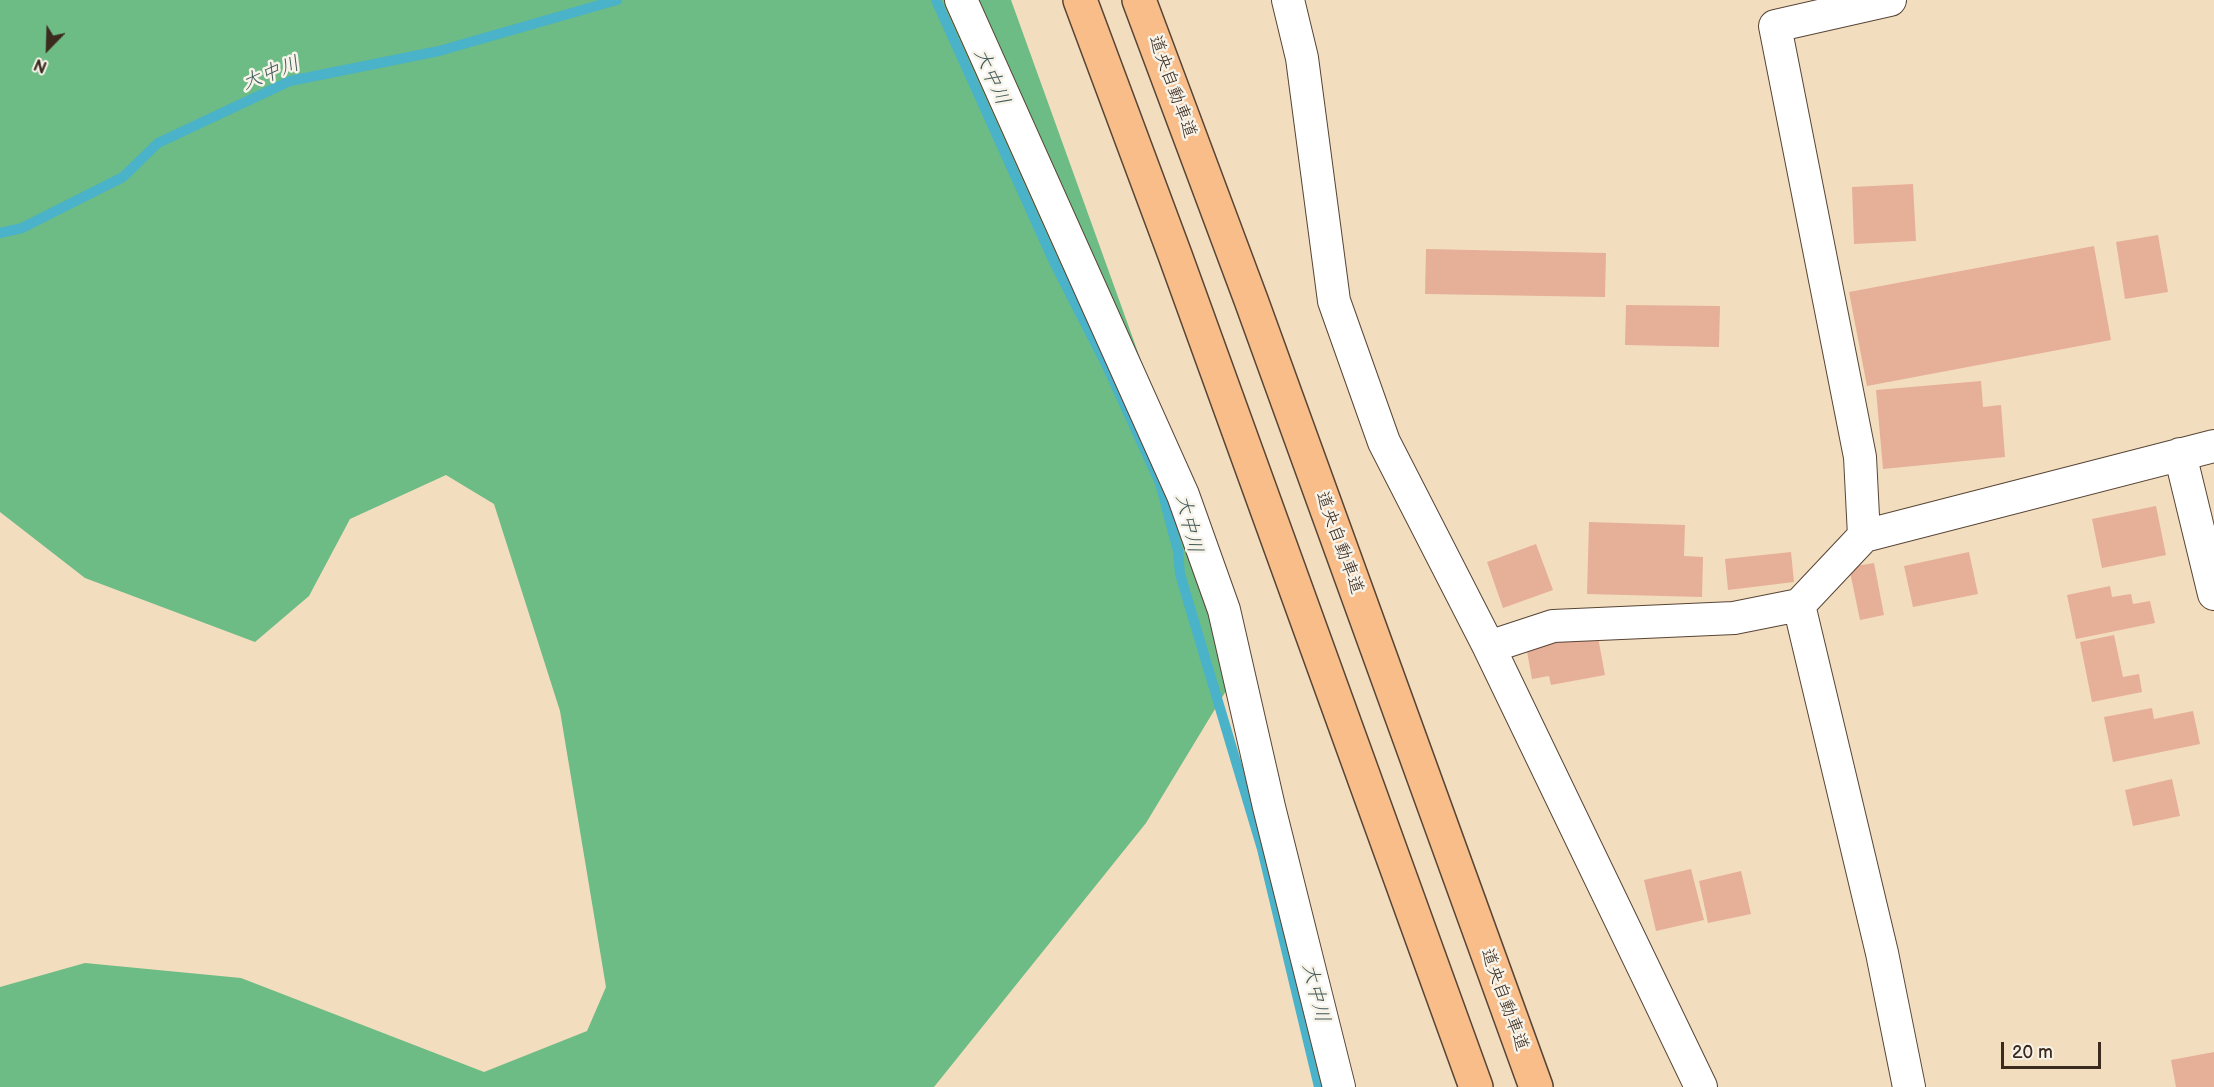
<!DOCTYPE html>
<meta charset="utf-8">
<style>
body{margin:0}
#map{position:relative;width:2214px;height:1087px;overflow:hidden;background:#f3ddbf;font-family:"Balsamiq Sans",sans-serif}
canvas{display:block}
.north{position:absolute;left:18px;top:18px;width:60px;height:60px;-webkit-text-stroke:4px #f7f3e8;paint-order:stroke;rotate:203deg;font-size:16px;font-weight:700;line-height:24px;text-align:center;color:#3b2a1e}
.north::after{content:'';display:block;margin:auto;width:21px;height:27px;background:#3b2a1e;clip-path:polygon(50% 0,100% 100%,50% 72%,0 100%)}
.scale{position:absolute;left:2001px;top:1042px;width:100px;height:27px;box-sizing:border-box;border:3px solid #3b2a1e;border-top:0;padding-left:8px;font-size:18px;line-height:21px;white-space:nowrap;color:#3b2a1e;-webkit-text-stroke:4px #f7f3e8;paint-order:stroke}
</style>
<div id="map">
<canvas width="2214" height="1087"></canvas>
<div class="north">N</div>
<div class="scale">20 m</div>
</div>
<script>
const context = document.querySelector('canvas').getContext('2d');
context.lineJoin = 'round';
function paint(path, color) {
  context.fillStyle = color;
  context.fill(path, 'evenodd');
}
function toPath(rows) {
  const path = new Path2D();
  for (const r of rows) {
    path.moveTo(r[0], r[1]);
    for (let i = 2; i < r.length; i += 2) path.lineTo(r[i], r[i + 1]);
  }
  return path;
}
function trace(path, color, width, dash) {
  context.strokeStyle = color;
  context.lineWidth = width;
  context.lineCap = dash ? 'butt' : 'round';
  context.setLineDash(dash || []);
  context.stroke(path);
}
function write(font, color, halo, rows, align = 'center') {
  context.font = font + ' "Balsamiq Sans","Klee One",sans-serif';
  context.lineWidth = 5;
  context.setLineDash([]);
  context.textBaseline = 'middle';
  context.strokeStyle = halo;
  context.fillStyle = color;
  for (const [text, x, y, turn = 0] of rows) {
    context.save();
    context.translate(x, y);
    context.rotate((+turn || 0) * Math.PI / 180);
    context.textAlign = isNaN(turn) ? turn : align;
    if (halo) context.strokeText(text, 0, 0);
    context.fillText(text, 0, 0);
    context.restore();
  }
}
paint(toPath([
 [0,0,1011,0,1202,530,1232,681,1146,823,934,1087,0,1087,0,987,85,963,241,978,484,1072,587,1031,606,987,560,711,494,504,446,475,350,519,309,596,255,642,85,578,0,512]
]), '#6dbb85');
trace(toPath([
 [936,0,1054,262,1106,364,1160,483,1178,551,1180,574,1262,849,1319,1087],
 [0,233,22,228,123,177,158,143,290,81,439,51,617,0]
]), '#4ab2c9', 10);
paint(toPath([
 [1913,184,1916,241,1854,244,1852,187],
 [2158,235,2168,292,2125,299,2116,242],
 [2094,246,2111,340,1867,386,1849,292],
 [1426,249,1606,253,1605,297,1425,294],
 [1626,305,1720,306,1719,347,1625,345],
 [1981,381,1983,407,2001,405,2005,457,1883,469,1876,390],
 [2156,506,2166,555,2102,568,2092,519],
 [1589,522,1685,525,1684,556,1703,557,1702,597,1587,594],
 [1536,544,1553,590,1503,608,1487,562],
 [1791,552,1794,582,1728,590,1725,559],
 [1969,552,1978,594,1913,607,1904,566],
 [1874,563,1884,615,1860,620,1849,567],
 [2110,586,2112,597,2131,594,2133,604,2150,601,2155,623,2076,639,2067,595],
 [1597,632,1605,675,1551,685,1549,676,1532,679,1526,646],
 [2114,635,2123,677,2139,674,2142,692,2092,702,2080,642],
 [2152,708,2154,719,2193,711,2200,744,2113,762,2104,717],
 [2172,779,2180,816,2133,826,2125,790],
 [1691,869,1704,920,1656,931,1644,880],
 [1741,871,1751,914,1708,923,1699,881],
 [2214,1052,2214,1087,2176,1087,2171,1060]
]), '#e6af97');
const street = toPath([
 [961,0,1183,495,1224,610,1269,807,1339,1087],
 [1288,0,1302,58,1334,301,1384,442,1489,647,1701,1087],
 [2180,454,2214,594],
 [1864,536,1860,457,1775,26,1890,0],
 [1799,605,1882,953,1909,1087],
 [1489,647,1553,626,1734,618,1799,605,1864,536,2214,446]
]);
const highway = toPath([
 [1080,0,1175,255,1476,1087],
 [1139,0,1251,300,1536,1087]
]);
trace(street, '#574536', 34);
trace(highway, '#574536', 36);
trace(street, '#fff', 32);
trace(highway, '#f8bd89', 33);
write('18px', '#3b2a1e', '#f7f3e8', [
 ["道央自動車道",1172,87,70],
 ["道央自動車道",1339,543,70],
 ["道央自動車道",1504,1000,70]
]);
write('italic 20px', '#405a5a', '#f7f3e8', [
 ["大中川",271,74,-21],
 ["大中川",991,77,66],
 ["大中川",1188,524,77],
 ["大中川",1315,993,76]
]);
</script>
